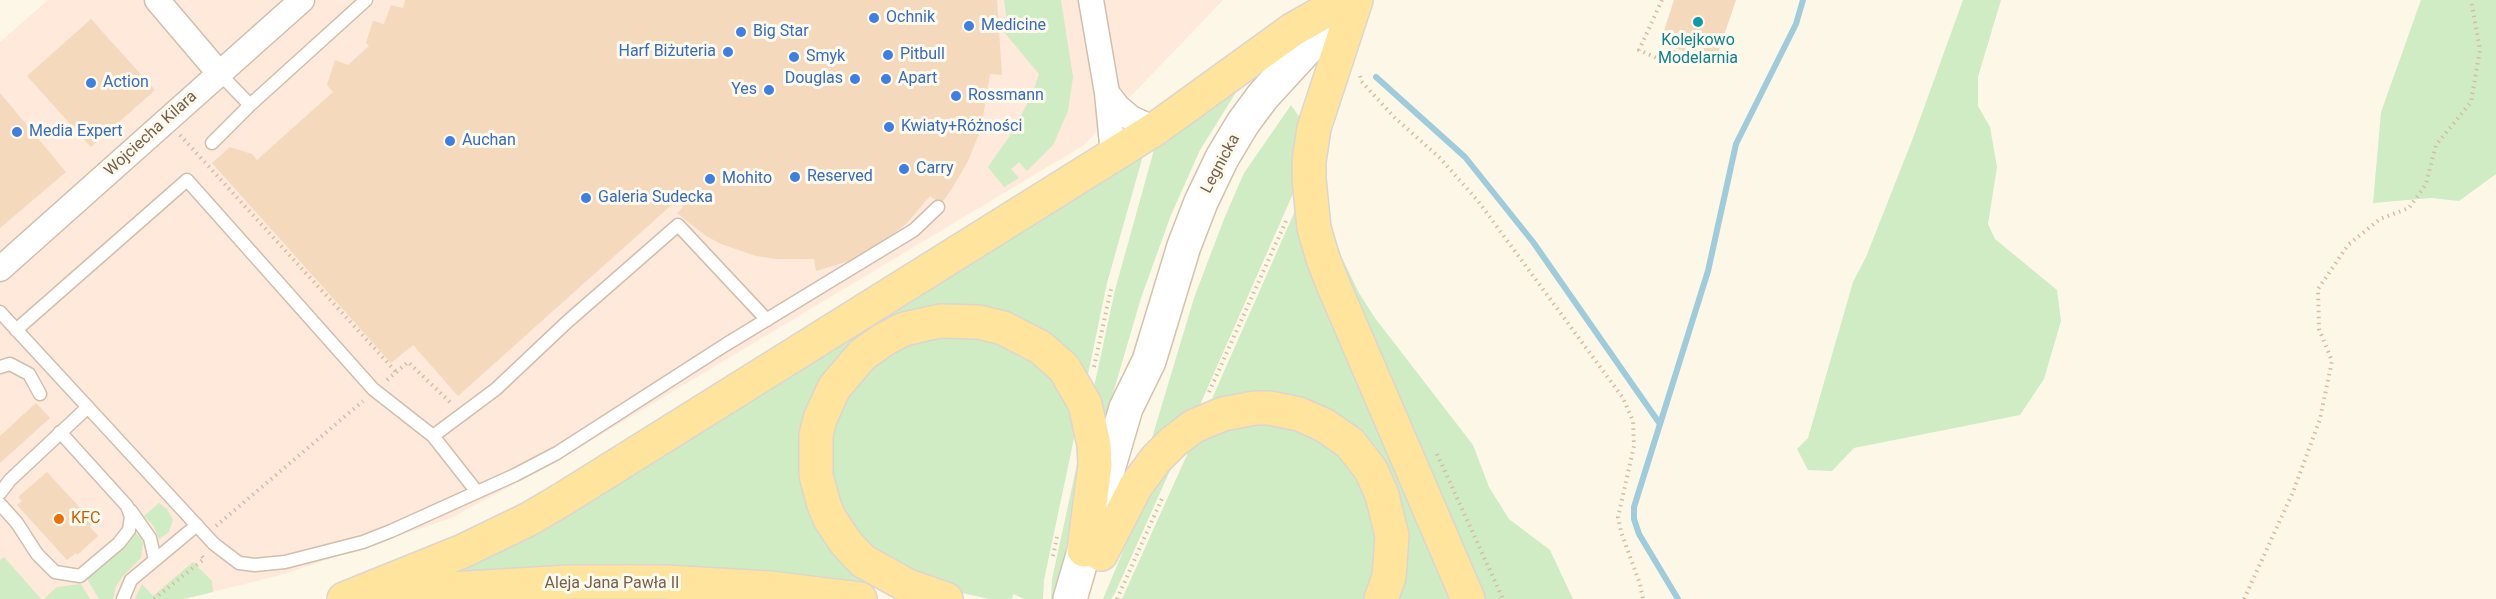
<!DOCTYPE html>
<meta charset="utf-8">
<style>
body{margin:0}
canvas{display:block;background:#fdf7e7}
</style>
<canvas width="2496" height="599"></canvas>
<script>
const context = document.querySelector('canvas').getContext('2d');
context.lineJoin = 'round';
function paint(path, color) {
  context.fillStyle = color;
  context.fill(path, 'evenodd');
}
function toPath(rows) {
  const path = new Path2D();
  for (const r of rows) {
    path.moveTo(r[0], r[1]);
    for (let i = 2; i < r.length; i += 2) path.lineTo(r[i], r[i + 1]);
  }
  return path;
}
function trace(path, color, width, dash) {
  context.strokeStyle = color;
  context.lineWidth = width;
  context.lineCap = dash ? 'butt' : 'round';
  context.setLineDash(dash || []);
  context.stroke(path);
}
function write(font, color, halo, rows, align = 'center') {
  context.font = font + ' Roboto,sans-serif';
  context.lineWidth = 6;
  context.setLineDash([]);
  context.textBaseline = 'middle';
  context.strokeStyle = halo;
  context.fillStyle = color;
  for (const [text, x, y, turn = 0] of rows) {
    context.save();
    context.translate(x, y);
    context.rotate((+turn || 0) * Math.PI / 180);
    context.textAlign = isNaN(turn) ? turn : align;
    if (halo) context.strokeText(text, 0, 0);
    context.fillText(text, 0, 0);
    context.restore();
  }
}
paint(toPath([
 [48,0,1223,0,1084,145,550,465,451,518,281,575,184,599,0,599,0,42]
]), '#fee9da');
paint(toPath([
 [1004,0,1061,0,1073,77,1068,111,1053,145,1027,171,1019,162,1011,169,1019,178,1004,187,988,167,1009,137,1031,97,1039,74,1004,32,1008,29],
 [1963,0,2001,0,1978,77,1978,106,1990,127,1997,167,1988,224,1995,239,2057,290,2061,321,2044,379,2020,415,1854,448,1832,471,1808,470,1797,449,1808,438,1853,282,1866,257,1913,138],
 [2421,0,2496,0,2496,174,2459,201,2431,198,2373,203,2381,112],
 [1349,57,1351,71,1328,130,1323,158,1323,179,1333,232,1342,258,1359,293,1375,318,1473,445,1489,487,1509,519,1550,550,1573,599,1478,599,1344,286,1324,226,1319,161,1329,108],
 [1240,86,1200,150,1171,215,1141,298,1104,424,1092,396,1115,290,1157,139],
 [1291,105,1303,122,1299,180,1196,414,1151,441,1194,298,1224,219,1244,173],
 [1144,152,1107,283,1086,384,1072,364,924,313,806,434,879,588,806,579,449,576],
 [1298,204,1457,599,1391,599,1356,436,1207,410],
 [953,330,1035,354,1079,415,1044,580,1043,599,1024,599,1013,594,1012,599,989,599,927,585,876,560,832,501,830,420,879,354],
 [1270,418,1344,452,1381,523,1370,599,1122,599,1195,437],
 [1084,432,1080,481,1058,587,1055,599,1051,599,1052,579],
 [1178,453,1115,593,1111,599,1103,599,1152,482],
 [159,503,167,509,173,520,169,532,159,539,154,526,144,516],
 [134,532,141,538,143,543,141,558,122,577,116,586,113,599,99,599,87,579,123,547],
 [4,557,41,599,0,599,0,560],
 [193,562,212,581,213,592,184,599,135,599,142,584,153,596],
 [81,584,90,599,44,599,57,587]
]), '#d0ecc4');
trace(toPath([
 [1376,77,1465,157,1533,242,1660,424],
 [1678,599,1639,534,1634,519,1634,507,1708,271,1736,144,1796,24,1803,0]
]), '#a0cbda', 6);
paint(toPath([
 [405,0,997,0,1002,75,990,74,981,129,968,161,951,190,941,204,930,196,907,223,880,245,849,261,816,271,814,259,776,259,756,256,721,244,706,236,677,213,683,207,677,200,458,396,413,345,391,363,212,163,230,147,252,154,257,160,333,92,327,85,335,60,348,65,369,46,366,43,373,21,384,24,391,5,403,8],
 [1674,0,1736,0,1715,62,1660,43],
 [91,19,155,90,91,147,27,76],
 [0,93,66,172,0,228],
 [36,403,50,418,0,463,0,436],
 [47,472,94,523,89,526,98,536,77,555,76,553,67,560,17,505,22,501,18,497]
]), '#f4d9bd');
const service = toPath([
 [250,105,366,0],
 [212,143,250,105,219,73],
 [0,312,214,544,239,563,255,565,285,562,363,542,391,531,515,475,557,453,725,345,914,230,938,207],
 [16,330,187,180,373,389,433,436,477,492],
 [0,367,10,364,29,374,40,394],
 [433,436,496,389,567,322,678,225,767,320],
 [0,493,10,480,88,407],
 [0,504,17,523,37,554,55,572,80,576,119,543,129,530,131,517,127,506,60,432],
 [131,511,150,538,155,560],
 [123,599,131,580,197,525]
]);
const minor = toPath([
 [157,0,219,73],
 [1091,0,1107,93,1113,154],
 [1107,93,1118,107,1131,118,1155,129],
 [0,269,302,0]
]);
const secondary = toPath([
 [1070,599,1126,408,1149,361,1184,246,1201,202,1222,158,1243,123,1263,96,1350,1]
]);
const primary = toPath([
 [1356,0,1314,128,1309,161,1309,179,1314,228,1323,259,1335,289,1468,599],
 [1101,554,1136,486,1156,459,1173,442,1194,426,1223,414,1255,408,1270,408,1299,414,1324,425,1350,443,1371,470,1382,495,1392,536,1389,577,1381,599],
 [381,597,450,589,569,582,666,582,770,588,860,599],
 [344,599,463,551,529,519,563,499,1155,129,1292,30,1345,0],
 [946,599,908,586,863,561,846,543,830,519,824,505,816,475,816,435,820,419,834,388,862,355,883,340,904,329,940,321,979,322,1003,328,1040,347,1064,368,1085,404,1094,445,1095,465,1084,550]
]);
trace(service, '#d0bfac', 15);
trace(minor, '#d0bfac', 27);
trace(secondary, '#d5c2ac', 36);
trace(primary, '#dcd5d0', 36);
trace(toPath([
 [1662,0,1639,50,1670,64,1676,48],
 [1360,76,1361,81,1395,118,1440,158,1478,201,1623,398,1633,421,1634,446,1618,517,1621,532,1640,584,1643,599],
 [180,135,396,372],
 [1094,367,1111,289],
 [387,380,408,362,452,404],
 [1209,392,1286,221],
 [1437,454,1503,599],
 [216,526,363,401],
 [1053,556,1057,537],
 [154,599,204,559,201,555],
 [1117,599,1163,496],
 [2244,599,2293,492,2320,419,2332,361,2319,329,2318,289,2348,245,2380,219,2409,208,2426,184,2436,145,2471,102,2480,50,2471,0]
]), '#d9bca0', 4, [1.5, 4.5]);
trace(service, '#fff', 12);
trace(minor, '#fff', 24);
trace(secondary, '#fff', 33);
trace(primary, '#fee49d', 33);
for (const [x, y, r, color] of [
 [874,18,6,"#3f7fe0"],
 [1698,22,6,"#0f9aa8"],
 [969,26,6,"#3f7fe0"],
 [741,32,6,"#3f7fe0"],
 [728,52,6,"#3f7fe0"],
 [888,55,6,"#3f7fe0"],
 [794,57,6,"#3f7fe0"],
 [855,79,6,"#3f7fe0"],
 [886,79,6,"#3f7fe0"],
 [91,83,6,"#3f7fe0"],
 [769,90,6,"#3f7fe0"],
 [956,96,6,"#3f7fe0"],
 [889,127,6,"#3f7fe0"],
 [17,132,6,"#3f7fe0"],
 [450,141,6,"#3f7fe0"],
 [904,169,6,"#3f7fe0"],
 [795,177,6,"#3f7fe0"],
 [710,179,6,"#3f7fe0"],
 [586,198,6,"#3f7fe0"],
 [59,519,6,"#e8710a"]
]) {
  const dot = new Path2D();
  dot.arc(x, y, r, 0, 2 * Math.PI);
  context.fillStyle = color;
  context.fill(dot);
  trace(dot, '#fffaee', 2);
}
write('16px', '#366cbe', '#fffaee', [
 ["Ochnik",886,18],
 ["Medicine",981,26],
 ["Big Star",753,32],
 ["Harf Biżuteria",716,52,"right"],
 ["Pitbull",900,55],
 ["Smyk",806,57],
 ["Douglas",843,79,"right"],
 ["Apart",898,79],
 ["Action",103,83],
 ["Yes",757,90,"right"],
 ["Rossmann",968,96],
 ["Kwiaty+Różności",901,127],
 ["Media Expert",29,132],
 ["Auchan",462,141],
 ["Carry",916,169],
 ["Reserved",807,177],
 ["Mohito",722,179],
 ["Galeria Sudecka",598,198]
], 'left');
write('16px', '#0d838f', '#fffaee', [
 ["Kolejkowo",1698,41],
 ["Modelarnia",1698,59]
]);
write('16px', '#785f4a', '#fffaee', [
 ["Wojciecha Kilara",151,134,-42],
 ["Legnicka",1221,164,-62],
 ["Aleja Jana Pawła II",612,584]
]);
write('16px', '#c56008', '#fffaee', [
 ["KFC",71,519]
], 'left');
</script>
